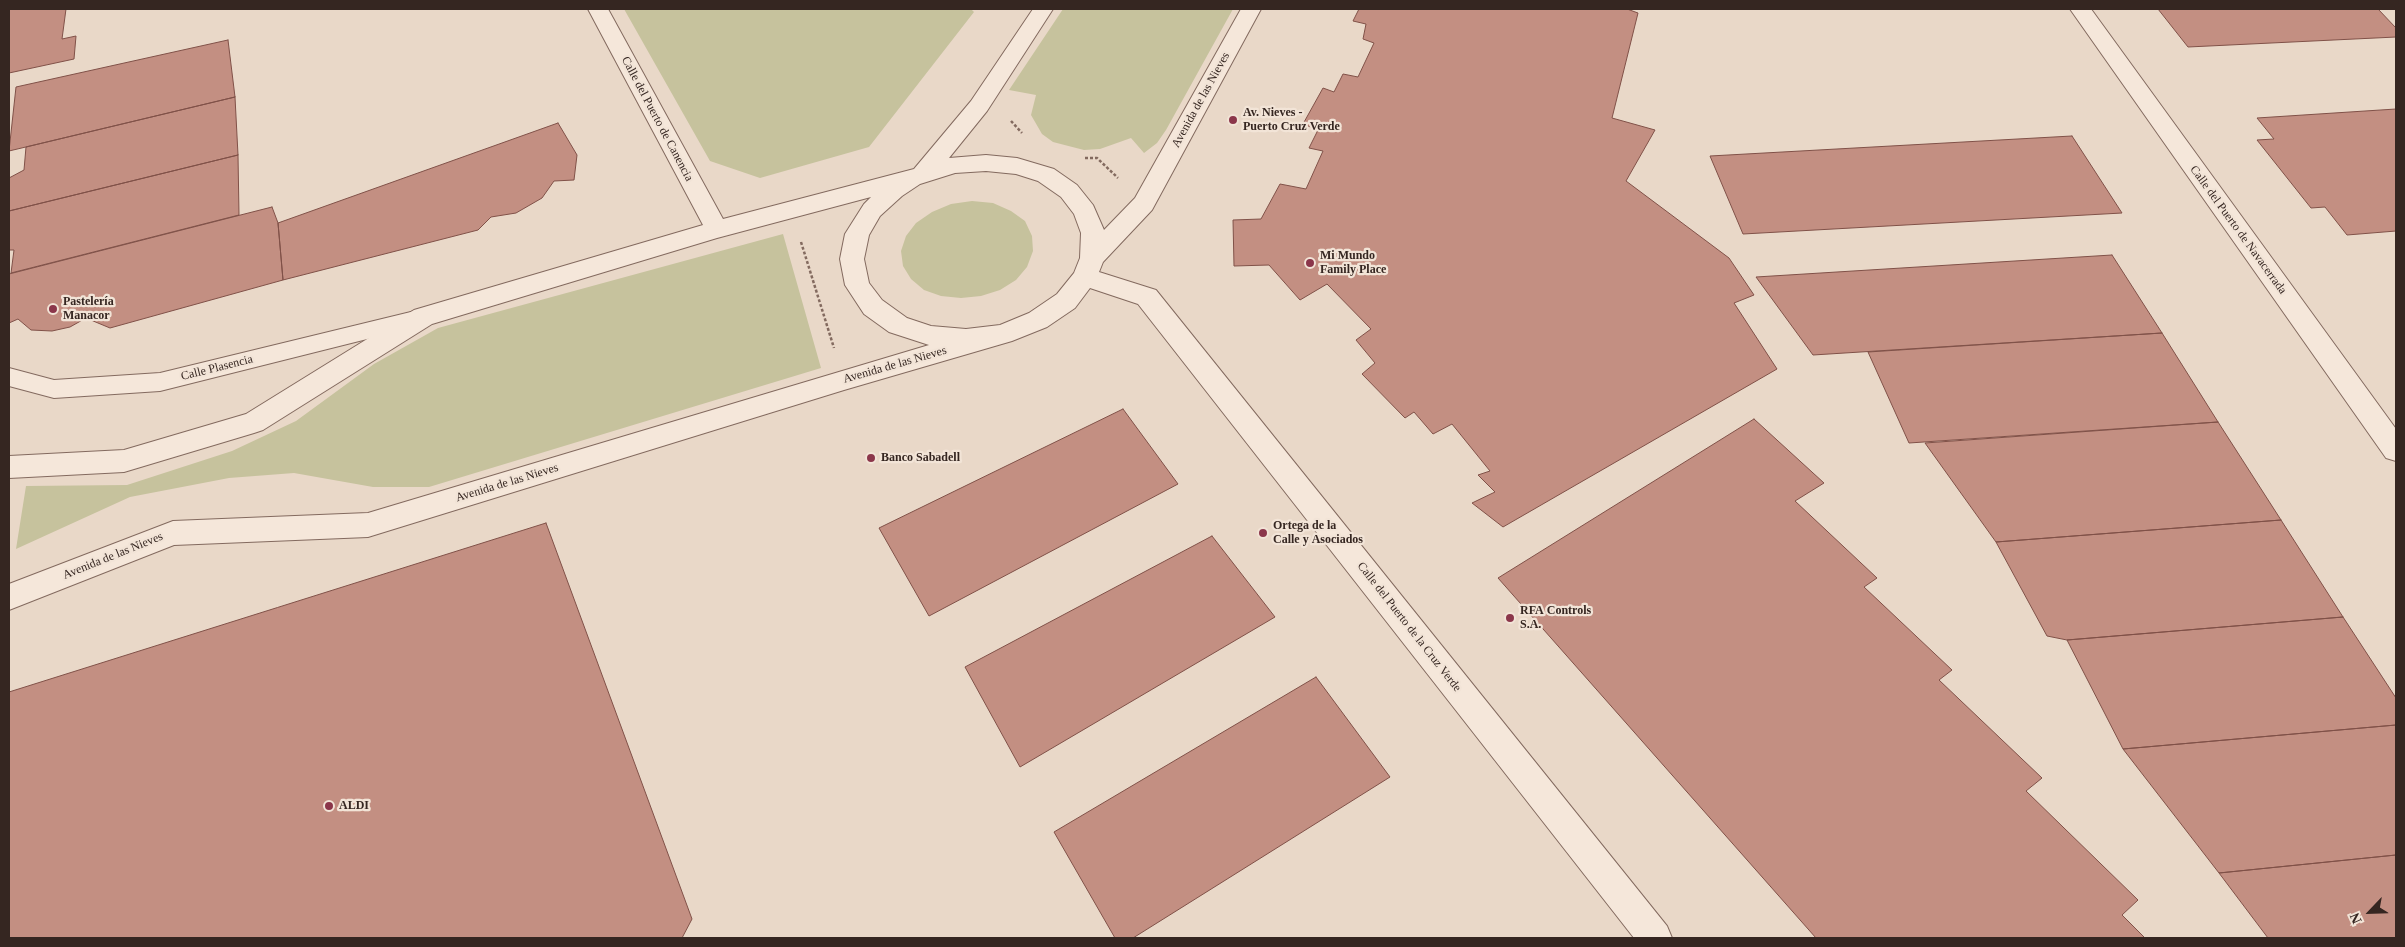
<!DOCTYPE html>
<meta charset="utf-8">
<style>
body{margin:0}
#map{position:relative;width:2405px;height:947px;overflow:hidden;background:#e9d8c8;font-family:Georgia,serif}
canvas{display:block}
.frame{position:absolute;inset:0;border:10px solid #352621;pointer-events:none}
.north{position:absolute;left:2345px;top:887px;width:50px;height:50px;-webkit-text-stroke:4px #f2e4d7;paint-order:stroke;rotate:246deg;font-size:14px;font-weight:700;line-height:20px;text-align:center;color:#352621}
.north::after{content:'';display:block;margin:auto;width:18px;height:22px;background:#352621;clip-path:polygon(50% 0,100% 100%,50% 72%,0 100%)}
</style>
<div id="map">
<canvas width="2405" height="947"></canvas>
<div class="frame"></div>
<div class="north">N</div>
</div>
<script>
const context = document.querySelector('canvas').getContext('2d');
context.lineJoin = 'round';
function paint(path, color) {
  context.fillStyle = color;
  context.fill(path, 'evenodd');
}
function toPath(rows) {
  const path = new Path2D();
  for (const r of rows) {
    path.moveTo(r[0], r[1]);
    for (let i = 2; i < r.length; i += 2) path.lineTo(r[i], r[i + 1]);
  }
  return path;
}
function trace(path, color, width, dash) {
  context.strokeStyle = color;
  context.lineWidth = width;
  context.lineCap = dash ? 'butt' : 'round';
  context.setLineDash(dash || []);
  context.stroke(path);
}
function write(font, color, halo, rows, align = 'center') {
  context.font = font + ' Georgia,serif';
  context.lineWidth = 4.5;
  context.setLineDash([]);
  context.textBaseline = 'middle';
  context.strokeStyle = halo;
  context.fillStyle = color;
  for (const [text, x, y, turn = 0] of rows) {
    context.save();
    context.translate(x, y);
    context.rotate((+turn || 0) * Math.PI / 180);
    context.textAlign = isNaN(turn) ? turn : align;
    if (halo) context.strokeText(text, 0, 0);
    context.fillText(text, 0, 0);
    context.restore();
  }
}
paint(toPath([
 [624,9,971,9,974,12,869,147,760,178,710,161],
 [1063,9,1233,9,1166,130,1157,143,1144,153,1131,138,1100,149,1084,150,1053,142,1042,134,1031,115,1036,95,1009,90],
 [972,201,993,203,1011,211,1025,221,1032,236,1033,251,1027,267,1016,280,1000,290,981,296,961,298,941,296,924,290,911,279,903,266,901,251,906,236,916,223,932,212,951,204],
 [783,234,821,368,429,487,373,487,294,473,229,478,130,497,16,549,26,486,127,485,232,451,296,421,374,364,438,328]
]), '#c6c29d');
const building = toPath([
 [9,9,66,9,62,39,76,36,74,59,9,73,9,9],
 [1359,9,1627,9,1638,13,1612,118,1655,130,1626,181,1729,258,1754,295,1734,303,1777,369,1503,527,1472,503,1495,492,1478,475,1490,471,1452,424,1433,434,1414,412,1405,418,1362,374,1375,363,1356,340,1371,329,1327,284,1300,300,1269,265,1234,266,1233,220,1261,219,1280,184,1306,189,1323,151,1309,148,1318,130,1303,124,1323,88,1334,92,1343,74,1358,77,1374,43,1363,39,1366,24,1353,21,1359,9],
 [2158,9,2378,9,2396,28,2396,37,2188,47,2158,9],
 [228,40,235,97,9,151,16,87,228,40],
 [235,97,238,155,9,211,9,178,24,170,26,147,235,97],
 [2396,109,2396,231,2347,235,2325,207,2311,208,2257,140,2274,139,2257,118,2396,109],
 [558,123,577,155,574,180,554,181,542,198,516,213,491,217,478,230,283,280,278,223,558,123],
 [2072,136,2122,213,1743,234,1710,156,2072,136],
 [238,155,239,215,11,273,14,250,9,250,9,211,238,155],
 [272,207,278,223,283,280,110,328,86,318,70,327,52,331,31,330,18,319,9,323,9,274,272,207],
 [2112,255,2162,333,1813,355,1756,277,2112,255],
 [2162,333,2218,422,1909,443,1868,352,2162,333],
 [1123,409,1178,484,929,616,879,528,1123,409],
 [1754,419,1824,483,1795,501,1877,578,1864,587,1952,670,1939,680,2042,778,2026,791,2138,900,2122,915,2145,938,1816,938,1498,578,1754,419],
 [2218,422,2281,520,1996,542,1925,443,2218,422],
 [2281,520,2343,617,2067,640,2047,636,1996,542,2281,520],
 [546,523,692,919,682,938,9,938,9,692,546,523],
 [1212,536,1275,617,1020,767,965,667,1212,536],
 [2343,617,2396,698,2396,725,2123,749,2067,640,2343,617],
 [1316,677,1390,777,1133,938,1115,938,1054,832,1316,677],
 [2396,725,2396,855,2219,873,2123,749,2396,725],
 [2396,855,2396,938,2268,938,2219,873,2396,855]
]);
paint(building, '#c38f82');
trace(building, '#805148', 1);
const lane = toPath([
 [419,310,427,312,430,318,427,324,160,391,54,398,9,386,9,368,54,380,160,373,419,310]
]);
const street = toPath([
 [588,9,608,9,723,219,914,169,971,101,1033,9,1053,9,987,111,949,158,986,155,1017,158,1054,169,1077,185,1093,205,1104,230,1135,198,1241,9,1261,9,1152,210,1103,262,1099,272,1156,290,1667,926,1672,938,1634,938,1138,304,1090,288,1075,308,1047,327,1012,341,844,390,368,537,174,545,9,610,9,584,173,521,368,513,929,345,889,332,864,314,845,285,840,259,845,234,864,204,871,197,717,238,432,324,263,430,254,433,124,472,9,478,9,456,124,450,246,414,414,310,703,225,588,9],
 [986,171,1016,174,1038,181,1061,197,1074,214,1081,233,1080,258,1074,273,1057,294,1029,313,1000,325,966,329,931,326,907,318,882,300,869,283,864,259,869,235,880,216,902,196,920,184,955,173,986,171],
 [2070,9,2091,9,2396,429,2396,461,2386,458,2070,9]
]);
trace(lane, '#836a5f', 2);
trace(street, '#836a5f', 2);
trace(toPath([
 [1011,121,1022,133],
 [1085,158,1097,158,1118,178],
 [801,242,834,348]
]), '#836a5f', 2.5, [3, 2]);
paint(lane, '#f5e7da');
paint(street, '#f5e7da');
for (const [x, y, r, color] of [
 [1233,120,5,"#8b364a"],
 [1310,263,5,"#8b364a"],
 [53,309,5,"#8b364a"],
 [871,458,5,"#8b364a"],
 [1263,533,5,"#8b364a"],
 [1510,618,5,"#8b364a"],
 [329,806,5,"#8b364a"]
]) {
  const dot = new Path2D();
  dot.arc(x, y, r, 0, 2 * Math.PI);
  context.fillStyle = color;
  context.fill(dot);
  trace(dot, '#f2e4d7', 2);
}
write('12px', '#352621', '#f2e4d7', [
 ["Avenida de las Nieves",1201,100,-61],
 ["Calle del Puerto de Canencia",657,119,62],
 ["Calle del Puerto de Navacerrada",2238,230,54],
 ["Avenida de las Nieves",895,365,-16],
 ["Calle Plasencia",217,368,-14],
 ["Avenida de las Nieves",507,483,-17],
 ["Avenida de las Nieves",113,556,-22],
 ["Calle del Puerto de la Cruz Verde",1409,627,52]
]);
write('bold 12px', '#352621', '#f2e4d7', [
 ["Av. Nieves -",1243,113],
 ["Puerto Cruz Verde",1243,127],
 ["Mi Mundo",1320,256],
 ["Family Place",1320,270],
 ["Pastelería",63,302],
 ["Manacor",63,316],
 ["Banco Sabadell",881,458],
 ["Ortega de la",1273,526],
 ["Calle y Asociados",1273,540],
 ["RFA Controls",1520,611],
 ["S.A.",1520,625],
 ["ALDI",339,806]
], 'left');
</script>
